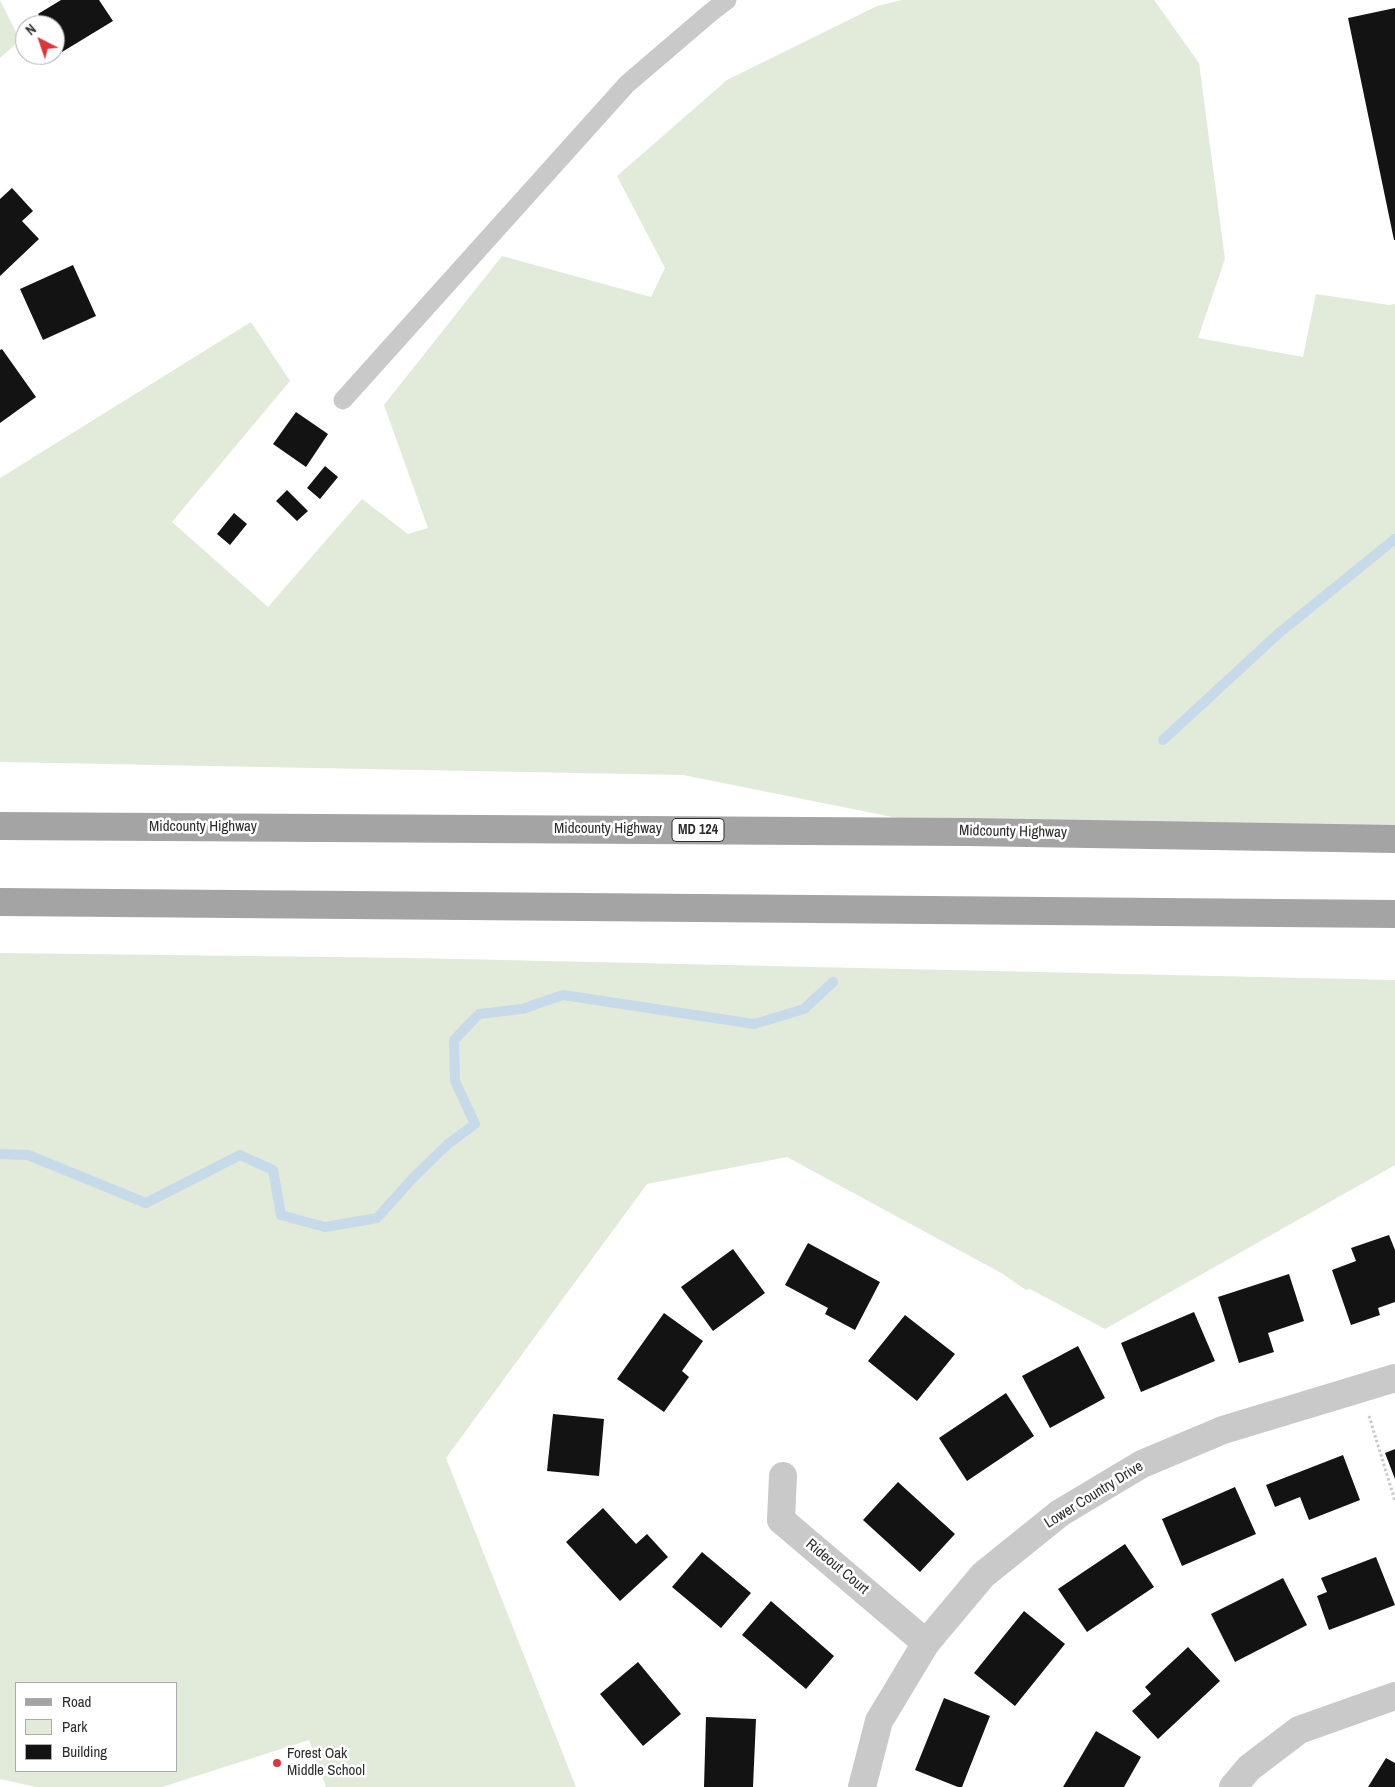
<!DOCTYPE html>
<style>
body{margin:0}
#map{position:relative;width:1395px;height:1787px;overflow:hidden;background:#fff;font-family:"Archivo Narrow",sans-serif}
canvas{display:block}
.legend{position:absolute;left:15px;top:1682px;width:162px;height:90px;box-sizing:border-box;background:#fff;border:1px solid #ababab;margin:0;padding:6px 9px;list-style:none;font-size:15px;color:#2c2c2c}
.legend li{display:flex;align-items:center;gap:10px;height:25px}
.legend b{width:25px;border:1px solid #ababab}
.north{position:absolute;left:15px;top:15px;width:50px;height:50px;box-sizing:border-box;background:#fff;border:1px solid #ababab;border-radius:50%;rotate:319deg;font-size:14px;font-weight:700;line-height:20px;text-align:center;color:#2c2c2c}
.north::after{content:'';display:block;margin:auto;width:18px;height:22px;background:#dd3539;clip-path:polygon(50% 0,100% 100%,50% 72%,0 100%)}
</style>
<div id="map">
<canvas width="1395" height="1787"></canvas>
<ul class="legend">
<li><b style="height:6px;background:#a4a4a4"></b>Road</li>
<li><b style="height:14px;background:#e2eada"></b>Park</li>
<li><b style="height:14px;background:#131313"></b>Building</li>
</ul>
<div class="north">N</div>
</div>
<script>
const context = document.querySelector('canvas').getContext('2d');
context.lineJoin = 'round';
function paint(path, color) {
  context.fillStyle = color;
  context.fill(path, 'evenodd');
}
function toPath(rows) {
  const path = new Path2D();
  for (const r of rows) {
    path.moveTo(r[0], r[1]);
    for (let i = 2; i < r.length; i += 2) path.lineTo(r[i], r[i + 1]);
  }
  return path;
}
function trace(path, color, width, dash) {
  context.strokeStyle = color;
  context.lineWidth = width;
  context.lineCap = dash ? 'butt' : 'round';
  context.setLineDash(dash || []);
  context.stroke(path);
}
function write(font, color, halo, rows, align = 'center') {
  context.font = font + ' "Archivo Narrow",sans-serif';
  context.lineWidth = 5;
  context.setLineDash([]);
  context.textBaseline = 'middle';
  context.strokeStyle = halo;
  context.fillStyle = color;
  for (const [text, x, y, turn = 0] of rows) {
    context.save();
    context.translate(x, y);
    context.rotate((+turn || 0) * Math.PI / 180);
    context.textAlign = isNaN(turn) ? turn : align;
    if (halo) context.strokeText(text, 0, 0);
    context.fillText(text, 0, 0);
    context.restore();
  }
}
paint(toPath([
 [0,0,20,40,0,58],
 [902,0,1154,0,1199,63,1225,259,1198,338,1303,357,1316,294,1389,305,1395,304,1395,839,967,832,683,775,0,762,0,478,251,322,290,381,172,522,268,607,362,499,408,534,428,528,384,405,502,256,651,297,665,268,617,176,727,80,877,6],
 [0,953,414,958,1395,980,1395,1165,1105,1329,1030,1289,1026,1290,1003,1274,787,1157,647,1184,446,1458,576,1787,326,1787,309,1740,162,1787,36,1787,0,1779],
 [16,1683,176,1683,176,1771,16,1771]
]), '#e2eada');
trace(toPath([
 [1163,740,1279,633,1395,539],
 [0,1154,28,1155,146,1203,240,1155,273,1170,281,1215,325,1227,377,1218,413,1178,448,1144,475,1124,455,1081,454,1040,479,1014,522,1009,563,995,754,1024,804,1009,833,982]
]), '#c7dae9', 10);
paint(toPath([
 [61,0,99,0,113,21,62,52,55,40,55,25,45,25,38,14],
 [1395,8,1395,240,1394,240,1348,18],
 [12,188,33,211,22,221,39,239,0,276,0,199],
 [73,265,96,316,43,340,20,289],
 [2,349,36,397,0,423,0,350],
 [296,412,328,434,306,467,273,444],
 [325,466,338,477,320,499,307,488],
 [287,490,308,511,297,521,276,501],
 [234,513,247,524,230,545,217,534],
 [1389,1235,1395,1250,1395,1302,1378,1308,1380,1315,1351,1325,1332,1270,1356,1261,1351,1248],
 [808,1243,880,1282,855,1330,825,1314,828,1308,785,1285],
 [733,1249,765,1293,713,1331,681,1287],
 [1289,1274,1304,1321,1268,1333,1274,1352,1239,1363,1218,1297],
 [1194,1312,1215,1361,1141,1392,1121,1343],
 [664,1313,703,1341,682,1371,689,1377,664,1412,617,1379],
 [905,1315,955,1354,917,1401,868,1361],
 [1078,1346,1105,1398,1050,1428,1022,1376],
 [1006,1393,1034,1436,967,1481,939,1438],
 [553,1414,604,1419,599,1476,547,1471],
 [1395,1449,1395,1479,1385,1453],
 [1343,1455,1360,1500,1309,1520,1300,1497,1275,1507,1266,1485],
 [898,1482,955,1534,920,1572,863,1520],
 [1235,1487,1256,1534,1182,1566,1162,1519],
 [603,1508,636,1544,647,1534,668,1557,620,1601,566,1542],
 [1125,1544,1154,1587,1087,1632,1058,1589],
 [702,1552,751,1593,721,1628,672,1587],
 [1376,1557,1395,1605,1329,1630,1317,1596,1327,1592,1321,1578],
 [1283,1578,1307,1625,1235,1662,1211,1614],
 [771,1601,834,1656,806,1689,742,1635],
 [1024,1611,1065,1644,1015,1706,974,1673],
 [1188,1647,1220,1681,1158,1739,1132,1711,1151,1694,1145,1687],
 [638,1662,681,1714,643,1746,600,1694],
 [944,1698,990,1716,962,1787,958,1787,915,1770],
 [706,1717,756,1719,753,1787,704,1787],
 [1096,1731,1141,1757,1124,1787,1063,1787],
 [1386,1758,1395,1763,1395,1787,1368,1787]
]), '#131313');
trace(toPath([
 [1369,1416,1395,1501]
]), '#c9c9c9', 3, [2.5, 2.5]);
trace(toPath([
 [343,400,627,84,710,13,727,0]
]), '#c9c9c9', 19);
trace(toPath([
 [783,1476,781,1520,926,1643],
 [862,1787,879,1721,926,1643,983,1575,1060,1513,1142,1464,1223,1430,1395,1378],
 [1233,1787,1249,1768,1299,1730,1395,1696]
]), '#c9c9c9', 28);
trace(toPath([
 [0,826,967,832,1395,839],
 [0,902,1395,914]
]), '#a4a4a4', 28);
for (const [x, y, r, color] of [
 [277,1763,5,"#dd3539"]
]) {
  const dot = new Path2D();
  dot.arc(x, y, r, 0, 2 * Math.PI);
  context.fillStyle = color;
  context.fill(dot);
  trace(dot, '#fff', 2);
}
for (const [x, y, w] of [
 [698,830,52]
]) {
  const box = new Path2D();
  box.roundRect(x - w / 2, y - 11.5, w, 23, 4);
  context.fillStyle = '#fff';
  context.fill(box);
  trace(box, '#2c2c2c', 1);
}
write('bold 14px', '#2c2c2c', null, [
 ["MD 124",698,830]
]);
write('15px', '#2c2c2c', '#fff', [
 ["Midcounty Highway",203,827],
 ["Midcounty Highway",608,829],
 ["Midcounty Highway",1013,832,1],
 ["Lower Country Drive",1094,1495,-32],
 ["Rideout Court",837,1567,40]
]);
write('15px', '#2c2c2c', '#fff', [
 ["Forest Oak",287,1754],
 ["Middle School",287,1771]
], 'left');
</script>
